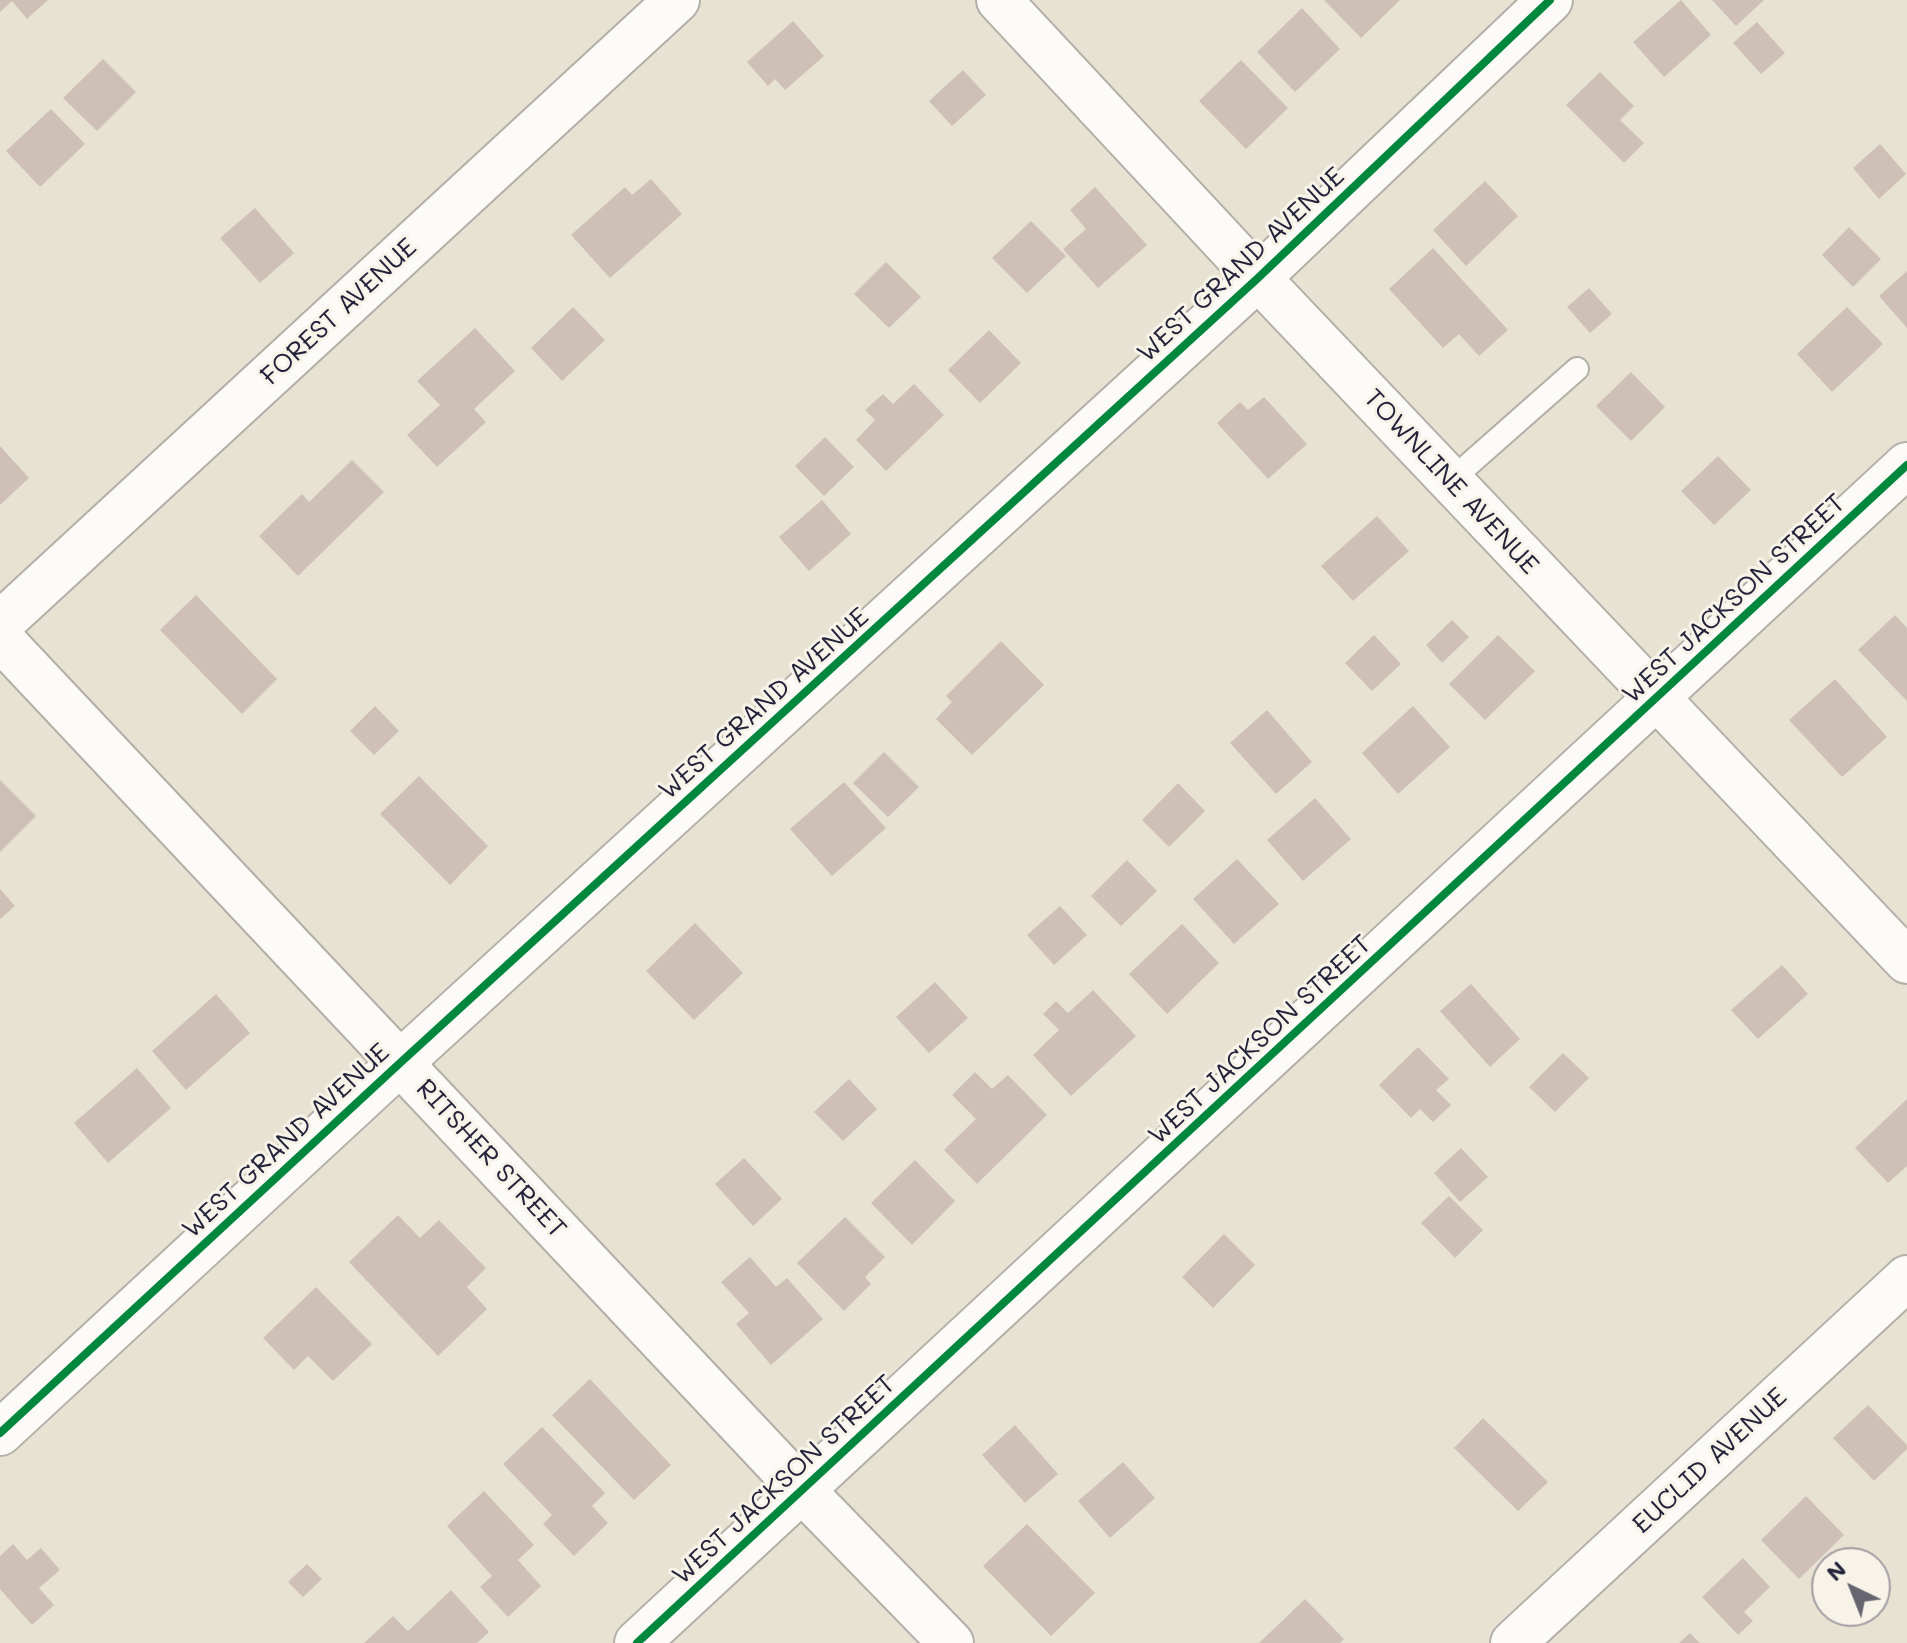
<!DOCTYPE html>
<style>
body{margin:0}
#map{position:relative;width:1907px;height:1643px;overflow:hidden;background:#e8e2d3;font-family:Mali,sans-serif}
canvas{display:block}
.north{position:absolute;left:1811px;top:1547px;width:80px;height:80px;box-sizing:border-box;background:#f7f3e8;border:2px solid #a29fa3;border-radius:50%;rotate:317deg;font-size:22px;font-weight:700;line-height:32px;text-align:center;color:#22223b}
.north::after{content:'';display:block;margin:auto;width:28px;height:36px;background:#676570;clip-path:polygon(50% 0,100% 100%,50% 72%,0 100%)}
</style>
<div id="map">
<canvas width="1907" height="1643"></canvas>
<div class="north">N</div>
</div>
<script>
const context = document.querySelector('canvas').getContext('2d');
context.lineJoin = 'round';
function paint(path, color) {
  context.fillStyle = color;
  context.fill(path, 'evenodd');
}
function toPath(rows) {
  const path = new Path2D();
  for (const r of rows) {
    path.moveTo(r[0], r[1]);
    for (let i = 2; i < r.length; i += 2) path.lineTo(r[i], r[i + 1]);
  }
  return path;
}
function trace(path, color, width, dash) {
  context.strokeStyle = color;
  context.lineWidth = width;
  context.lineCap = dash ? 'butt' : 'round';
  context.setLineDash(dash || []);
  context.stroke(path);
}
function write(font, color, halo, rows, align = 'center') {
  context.font = font + ' Mali,sans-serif';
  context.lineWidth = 6;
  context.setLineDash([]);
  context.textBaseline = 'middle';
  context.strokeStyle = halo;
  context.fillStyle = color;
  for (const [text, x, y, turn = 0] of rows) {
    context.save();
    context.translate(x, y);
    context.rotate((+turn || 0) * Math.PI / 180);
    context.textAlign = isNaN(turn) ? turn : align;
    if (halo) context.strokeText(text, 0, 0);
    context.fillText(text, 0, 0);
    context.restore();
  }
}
paint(toPath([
 [0,0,48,0,27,19,12,1,0,12],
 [1324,0,1400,0,1361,38],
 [1681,0,1711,35,1664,77,1633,42],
 [1712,0,1764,0,1736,26],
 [1302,8,1340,49,1295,92,1257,52],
 [793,21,824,56,785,90,775,79,768,86,747,62],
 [1757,22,1785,53,1761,74,1733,43],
 [103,59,136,92,97,131,63,98],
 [1241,60,1288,108,1246,149,1199,101],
 [963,70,986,95,952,126,929,101],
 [1600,72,1634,106,1620,120,1644,143,1624,163,1566,105],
 [51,109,85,144,40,187,6,151],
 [1880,144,1906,174,1879,199,1853,168],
 [651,179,682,214,610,278,571,235,625,187,632,195],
 [1485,181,1518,216,1466,266,1433,230],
 [1095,187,1147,245,1098,288,1063,249,1086,229,1070,210],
 [255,208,294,253,260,283,220,238],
 [1031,221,1066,256,1027,293,992,258],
 [1849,227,1881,259,1853,287,1822,255],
 [1433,248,1508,330,1479,356,1459,334,1443,348,1389,289],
 [886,262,921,297,889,328,854,294],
 [1907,271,1907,328,1879,296],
 [1589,288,1612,314,1590,333,1567,307],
 [573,307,605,340,562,381,531,348],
 [1847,307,1883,344,1832,392,1797,354],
 [475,328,515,371,474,409,486,422,437,467,407,435,440,405,417,381],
 [989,330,1021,363,980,403,948,370],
 [1631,372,1665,407,1631,441,1596,406],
 [914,384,944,415,886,471,856,440,875,420,865,410,883,394,893,404],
 [1264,397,1307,444,1268,479,1217,423,1240,402,1248,410],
 [825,437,854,467,824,496,795,466],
 [0,446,29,478,0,505],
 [1718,456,1751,490,1714,525,1681,491],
 [352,460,384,492,298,576,259,536,302,494,309,502],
 [822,500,851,534,809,571,779,537],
 [1377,516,1409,551,1353,601,1321,566],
 [196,595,277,679,242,714,160,630],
 [1895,615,1907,628,1907,701,1858,650],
 [1452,620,1469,637,1442,663,1426,645],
 [1374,635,1401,664,1372,691,1345,663],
 [1498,635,1535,671,1485,720,1449,684],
 [1001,641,1044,685,972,755,936,719,952,702,946,696],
 [1835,679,1887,737,1842,777,1789,720],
 [375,706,399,731,374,755,350,731],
 [1413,706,1450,747,1398,794,1362,753],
 [1267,710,1312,762,1276,794,1230,743],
 [884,752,919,787,888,817,853,783],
 [419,776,488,846,450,885,380,814],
 [0,780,36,816,0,852],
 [844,782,886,828,832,876,790,829],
 [1178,783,1205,811,1169,847,1142,820],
 [1315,798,1351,839,1303,881,1267,840],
 [1237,859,1279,904,1234,944,1193,899],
 [1127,860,1157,891,1121,926,1091,896],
 [0,889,15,906,0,919],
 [1060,906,1087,935,1054,965,1027,935],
 [695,923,743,973,694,1020,646,971],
 [1182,924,1219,963,1167,1014,1129,974],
 [1782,965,1808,994,1758,1039,1731,1010],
 [935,982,968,1018,929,1053,896,1017],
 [1471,984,1520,1039,1490,1067,1440,1011],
 [1093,990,1136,1036,1071,1096,1033,1055,1059,1030,1043,1014,1056,1001,1068,1013],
 [216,994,250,1033,186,1090,152,1051],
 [1418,1047,1449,1079,1436,1090,1451,1105,1433,1122,1420,1109,1411,1118,1379,1085],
 [1563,1053,1589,1078,1555,1112,1529,1087],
 [137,1068,171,1108,108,1163,74,1123],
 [975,1072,992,1089,1008,1075,1047,1115,977,1184,944,1150,976,1119,952,1095],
 [849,1079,877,1109,843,1141,814,1112],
 [1907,1099,1907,1166,1888,1183,1855,1148],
 [1461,1148,1488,1177,1460,1202,1434,1173],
 [744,1158,782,1199,753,1226,715,1184],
 [915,1160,955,1201,912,1245,871,1203],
 [1449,1196,1483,1230,1455,1258,1421,1223],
 [398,1215,420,1238,439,1220,486,1268,467,1287,487,1309,438,1356,349,1262],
 [845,1217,885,1257,865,1277,871,1284,844,1311,797,1263],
 [1224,1234,1255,1265,1213,1308,1182,1277],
 [750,1257,776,1287,787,1278,823,1319,771,1365,736,1324,749,1313,721,1282],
 [316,1287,372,1344,333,1381,308,1356,294,1370,263,1338],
 [590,1379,671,1465,634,1500,552,1415],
 [1868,1405,1907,1445,1907,1449,1874,1481,1833,1438],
 [1483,1418,1548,1482,1518,1511,1454,1448],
 [1015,1425,1058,1474,1025,1503,982,1455],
 [542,1427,605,1493,592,1506,608,1523,574,1556,543,1524,552,1515,503,1464],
 [1123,1462,1155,1498,1110,1538,1078,1501],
 [484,1491,534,1545,518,1560,541,1586,508,1617,480,1587,492,1576,447,1526],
 [1806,1496,1844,1535,1799,1579,1761,1540],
 [1027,1524,1095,1593,1051,1636,983,1566],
 [13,1544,27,1560,41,1548,60,1570,39,1588,54,1605,32,1625,0,1589,0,1556],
 [1743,1558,1770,1587,1744,1612,1753,1621,1738,1635,1702,1597],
 [307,1564,322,1579,303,1597,288,1582],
 [451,1590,489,1632,477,1643,364,1643,393,1616,408,1631],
 [1305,1599,1344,1639,1340,1643,1259,1643],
 [1690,1633,1700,1643,1679,1643]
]), '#cec0b5');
const service = toPath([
 [1450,481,1577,369]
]);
const minor = toPath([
 [999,0,1258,278,1907,961],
 [0,624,677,0],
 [0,638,803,1491,951,1643],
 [0,1433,400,1063,1258,278,1550,0],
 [637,1643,1907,465],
 [1513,1643,1907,1278]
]);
trace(service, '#b3afa8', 26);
trace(minor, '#b3afa8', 48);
trace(service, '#fcfbf8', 22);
trace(minor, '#fcfbf8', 44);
trace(toPath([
 [0,1433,400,1063,1258,278,1550,0],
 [637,1643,1907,465]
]), '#00873e', 8);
write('26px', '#22223b', '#f7f3e8', [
 ["WEST GRAND AVENUE",1241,265,-43],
 ["FOREST AVENUE",339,312,-43],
 ["TOWNLINE AVENUE",1451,482,47],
 ["WEST JACKSON STREET",1734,599,-43],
 ["WEST GRAND AVENUE",764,704,-42],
 ["WEST JACKSON STREET",1260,1040,-43],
 ["WEST GRAND AVENUE",286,1141,-43],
 ["RITSHER STREET",491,1159,47],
 ["EUCLID AVENUE",1710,1461,-43],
 ["WEST JACKSON STREET",784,1480,-43]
]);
</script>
